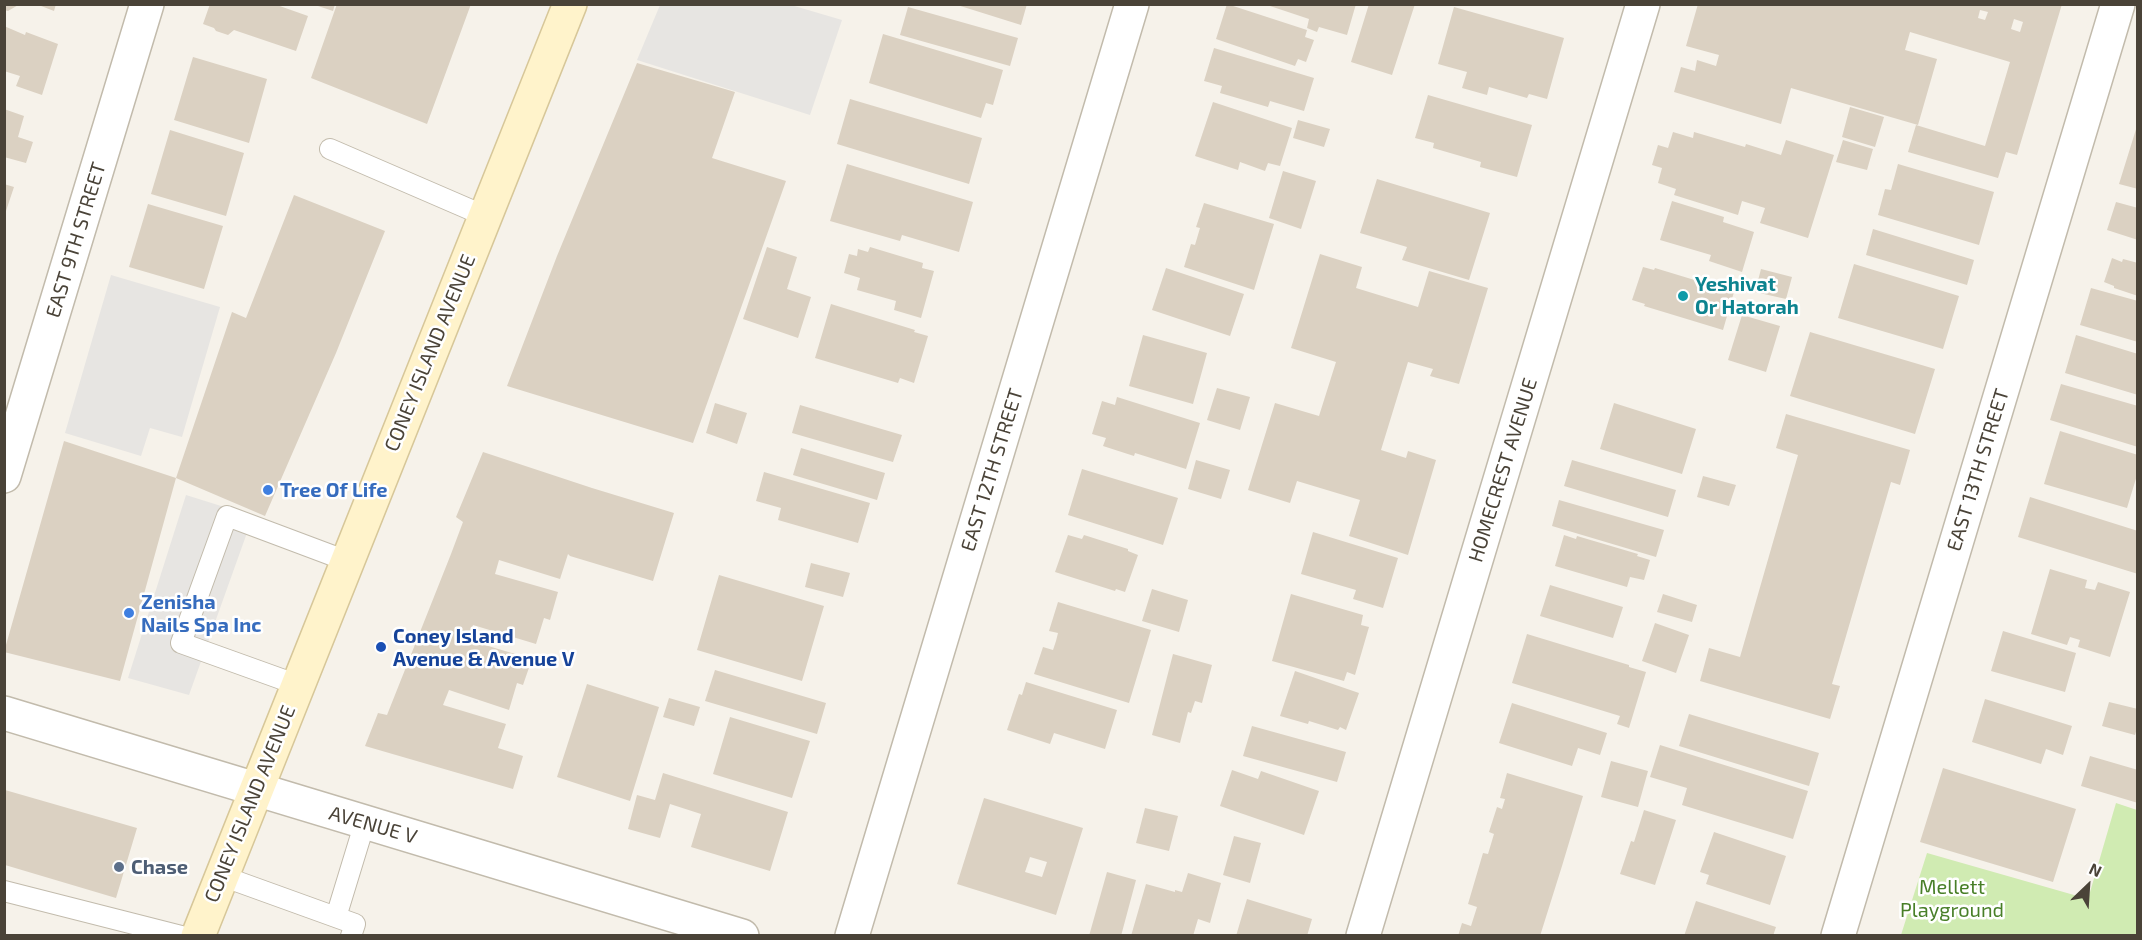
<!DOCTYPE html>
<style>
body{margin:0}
#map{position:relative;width:2142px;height:940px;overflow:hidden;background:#f6f2ea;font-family:"Exo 2",sans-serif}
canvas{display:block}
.frame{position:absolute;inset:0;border:6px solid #4a4338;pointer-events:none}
.north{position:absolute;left:2058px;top:856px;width:60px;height:60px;-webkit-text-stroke:4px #fff;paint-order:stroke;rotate:25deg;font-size:16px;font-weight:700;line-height:24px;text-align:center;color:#4a4338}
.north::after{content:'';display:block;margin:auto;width:21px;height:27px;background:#4a4338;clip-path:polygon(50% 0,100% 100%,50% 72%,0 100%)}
</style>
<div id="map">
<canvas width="2142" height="940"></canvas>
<div class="frame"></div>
<div class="north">N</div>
</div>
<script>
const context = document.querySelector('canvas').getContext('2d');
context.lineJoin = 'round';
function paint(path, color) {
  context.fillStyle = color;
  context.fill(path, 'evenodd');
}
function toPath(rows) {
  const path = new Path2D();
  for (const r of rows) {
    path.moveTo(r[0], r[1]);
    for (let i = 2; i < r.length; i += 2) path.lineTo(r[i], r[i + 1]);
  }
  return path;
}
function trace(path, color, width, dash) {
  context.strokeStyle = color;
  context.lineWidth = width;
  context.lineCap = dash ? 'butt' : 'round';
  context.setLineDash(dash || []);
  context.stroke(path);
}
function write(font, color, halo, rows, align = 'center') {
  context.font = font + ' "Exo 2",sans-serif';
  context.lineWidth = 5;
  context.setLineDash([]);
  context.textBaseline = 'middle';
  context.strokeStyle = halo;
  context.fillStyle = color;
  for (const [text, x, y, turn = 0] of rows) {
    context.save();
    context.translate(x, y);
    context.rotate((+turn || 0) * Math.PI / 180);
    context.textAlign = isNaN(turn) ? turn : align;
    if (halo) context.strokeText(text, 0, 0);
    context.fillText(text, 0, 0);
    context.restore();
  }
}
paint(toPath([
 [2116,803,2137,810,2137,935,1901,935,1927,853,2088,899]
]), '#d0ebb2');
paint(toPath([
 [660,5,791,5,842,20,810,115,637,60],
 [111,275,220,307,182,437,150,428,141,456,65,433],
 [186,495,253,516,189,695,128,678]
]), '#e7e5e2');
paint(toPath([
 [4,4,20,4,8,11,4,10],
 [36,4,56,4,54,11],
 [210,4,274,4,308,16,296,51,234,30,228,35,216,31,214,28,203,24],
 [312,4,335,4,333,11],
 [337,4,471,4,427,124,311,78],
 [954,4,1027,4,1021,25],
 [1227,4,1307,30,1305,37,1314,40,1306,62,1298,59,1295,66,1216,39],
 [1264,4,1356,4,1347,35,1319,27,1317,32,1307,28,1309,19],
 [1369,4,1415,4,1392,75,1351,62],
 [1698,4,2062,4,2017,155,2006,152,1998,178,1908,152,1916,125,1985,146,2010,62,1910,32,1905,50,1937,59,1918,125,1791,88,1781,124,1674,92,1681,67,1695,71,1697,60,1716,66,1719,55,1686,46],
 [1980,10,1988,12,1985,20,1978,18],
 [2014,19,2023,22,2020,32,2011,29],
 [908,7,1018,38,1010,66,900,35],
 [1454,7,1564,38,1547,99,1529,94,1527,98,1489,87,1487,95,1462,88,1467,72,1438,64],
 [4,26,25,35,26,32,58,44,42,95,16,86,20,76,4,71],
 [883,34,1003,70,993,105,986,103,981,118,869,83],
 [1214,48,1314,78,1304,111,1270,101,1268,107,1220,93,1222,86,1204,81],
 [193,57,267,79,249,143,174,120],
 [637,63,735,92,712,158,786,181,693,443,507,386,557,256],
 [1428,95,1532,125,1517,177,1480,167,1481,162,1433,148,1434,143,1415,138],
 [850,99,982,138,969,184,837,144],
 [1213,102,1292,128,1280,166,1268,163,1265,171,1240,162,1238,170,1195,156],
 [1850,107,1884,117,1875,147,1842,137],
 [4,109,24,116,18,137,33,142,26,163,4,157],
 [1298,120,1330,129,1324,147,1293,138],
 [2137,126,2138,126,2138,189,2119,184],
 [170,130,244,153,226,216,151,194],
 [1673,132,1693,138,1694,132,1745,147,1746,144,1781,155,1786,140,1834,155,1808,238,1760,223,1765,208,1742,201,1738,215,1674,195,1676,189,1658,183,1662,168,1652,165,1658,145,1668,148],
 [1843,140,1873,149,1867,170,1836,162],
 [847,164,973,202,959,252,902,235,900,241,830,221],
 [1898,164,1994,192,1979,245,1878,215,1885,189,1891,190],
 [1283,171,1316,181,1301,229,1269,218],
 [1377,179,1490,213,1469,280,1402,260,1407,247,1360,233],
 [4,184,14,187,5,214,4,214],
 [294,195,385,231,336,353,265,516,176,478,232,312,246,318],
 [1672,201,1724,217,1723,222,1754,232,1742,272,1709,261,1711,255,1660,240],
 [2116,202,2138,208,2138,240,2107,230],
 [1204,203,1274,224,1254,290,1184,267,1191,244,1195,245,1200,228,1196,227],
 [148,204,223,226,204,289,129,267],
 [1873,229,1974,260,1967,285,1866,255],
 [767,247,797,257,787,289,811,297,798,338,743,319],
 [870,247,923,263,922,268,934,271,921,318,894,310,896,301,857,290,860,278,844,273,849,254,857,256,858,249,868,252],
 [1320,254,1362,267,1356,288,1418,307,1429,271,1488,288,1459,384,1430,376,1433,369,1408,362,1381,450,1406,458,1408,451,1436,460,1408,555,1349,536,1360,500,1297,481,1290,503,1248,490,1275,403,1319,416,1336,362,1291,348],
 [2112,258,2122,262,2123,259,2138,263,2138,296,2114,288,2114,286,2104,282],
 [1854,264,1959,296,1943,349,1838,318],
 [1643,267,1654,270,1655,268,1734,292,1723,330,1644,306,1645,304,1632,300],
 [1166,268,1244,294,1230,336,1152,310],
 [1761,269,1792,277,1786,299,1755,292],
 [2091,288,2138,301,2138,342,2080,325],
 [831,304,915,330,914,332,928,336,914,383,900,378,898,383,815,358],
 [1742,315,1780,326,1766,372,1728,360],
 [1810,332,1935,369,1915,434,1790,396],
 [1143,335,1207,353,1193,404,1129,386],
 [2076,335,2138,354,2138,395,2065,373],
 [2061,384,2138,406,2138,447,2050,420],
 [1217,388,1250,397,1240,430,1207,420],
 [1117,397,1200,423,1186,469,1135,453,1134,456,1103,446,1106,438,1092,434,1102,401,1115,405],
 [715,403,747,413,737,444,706,433],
 [1614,403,1696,429,1682,474,1600,449],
 [800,405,902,435,893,462,792,433],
 [1786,414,1910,450,1900,485,1891,482,1832,684,1840,686,1830,719,1700,681,1709,648,1740,657,1798,455,1776,448],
 [2060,431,2138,455,2138,472,2127,508,2044,484],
 [64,441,176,478,120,681,4,652],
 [801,448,885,473,877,500,793,475],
 [483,452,592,488,674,513,653,581,570,556,568,554,560,579,499,560,495,574,558,592,550,620,544,618,536,644,473,625,468,640,532,659,523,685,517,683,509,710,449,690,443,705,506,724,498,748,523,756,513,789,365,746,378,713,387,715,451,554,463,522,456,517],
 [1196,460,1230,470,1221,499,1188,489],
 [1572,460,1676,490,1668,517,1564,486],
 [1082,469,1178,498,1163,545,1068,515],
 [764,472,870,503,858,543,778,520,781,508,756,501],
 [1703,476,1736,485,1729,506,1697,497],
 [2030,497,2138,531,2138,574,2018,537],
 [1559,500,1664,530,1656,557,1552,526],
 [1313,532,1398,558,1383,608,1353,599,1356,590,1301,574],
 [1068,535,1082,539,1084,535,1128,549,1128,551,1138,555,1125,592,1116,589,1115,591,1055,572],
 [1564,535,1576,539,1577,536,1638,554,1637,556,1650,560,1644,580,1630,577,1627,587,1555,566],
 [811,563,850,573,843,597,805,587],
 [2050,569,2087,580,2085,588,2095,590,2098,582,2130,592,2110,657,2078,647,2080,640,2070,637,2067,645,2031,634],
 [719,575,824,606,802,681,697,650],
 [1550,585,1623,607,1613,638,1540,616],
 [1152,589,1188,600,1179,632,1142,621],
 [1291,594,1363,615,1361,625,1369,627,1355,675,1347,672,1344,681,1272,661],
 [1663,594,1697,605,1692,622,1657,612],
 [1058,602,1151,630,1129,703,1034,674,1043,647,1053,650,1056,641,1058,633,1049,631],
 [1655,623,1689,635,1676,673,1642,661],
 [2003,631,2076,653,2065,692,1991,671],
 [1527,634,1629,665,1629,667,1646,672,1629,728,1617,724,1620,716,1512,683],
 [1173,654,1212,665,1202,703,1195,701,1191,713,1188,712,1180,743,1152,735],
 [715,670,826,703,817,734,705,701],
 [1295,671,1359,693,1346,730,1340,727,1338,730,1309,721,1308,724,1280,716],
 [1026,682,1117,710,1105,749,1054,733,1050,744,1007,730,1019,694,1022,695],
 [587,684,659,707,630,801,557,777],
 [669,698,700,707,694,726,663,717],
 [1985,699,2072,726,2063,755,2046,749,2041,764,1972,742],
 [2109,702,2138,709,2138,725,2135,735,2102,726],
 [1512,703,1607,733,1600,755,1578,748,1572,766,1499,743],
 [1689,714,1819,753,1809,786,1679,746],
 [730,717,810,741,792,798,713,774],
 [1252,726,1346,752,1337,782,1243,756],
 [1660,745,1808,791,1793,839,1682,805,1687,788,1650,777],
 [2090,756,2138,770,2138,803,2081,786],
 [1611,761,1648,771,1638,807,1601,797],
 [1943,768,2076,809,2053,882,1920,842],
 [1232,770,1258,779,1261,771,1319,791,1304,835,1220,806],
 [663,773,788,812,770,871,691,847,701,814,670,804,660,838,628,829,637,795,655,800],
 [1507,773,1583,796,1562,866,1540,936,1458,936,1462,923,1471,926,1477,907,1468,904,1483,853,1488,854,1494,834,1489,832,1497,807,1502,809,1505,799,1500,798],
 [5,790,137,828,116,898,5,865],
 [984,798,1083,828,1056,915,957,884],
 [1030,857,1047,862,1042,877,1025,872],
 [1145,808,1178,816,1169,851,1136,843],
 [1644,810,1676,820,1655,885,1620,874,1631,841,1634,842],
 [1714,832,1786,856,1770,905,1706,884,1709,875,1700,872],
 [1234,836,1261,843,1250,883,1223,875],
 [1107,872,1136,880,1121,936,1089,936],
 [1188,873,1221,883,1210,923,1198,919,1193,936,1131,936,1146,884,1175,892,1175,890,1182,892],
 [1247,899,1312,919,1307,936,1236,936],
 [1696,901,1776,927,1773,936,1684,936]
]), '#dbd1c2');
const lane = toPath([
 [330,149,485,216],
 [298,685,181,643,227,516,347,561],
 [222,876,355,924,351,936],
 [4,891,181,936],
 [336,917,365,822]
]);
const street = toPath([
 [4,476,147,4],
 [4,713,742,936],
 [852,936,1132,4],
 [1363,936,1643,4],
 [1838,936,2118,4]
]);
const secondary = toPath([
 [198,936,570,4]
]);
trace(lane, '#c2bbac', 22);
trace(street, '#c2bbac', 36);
trace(secondary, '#d7c799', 36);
trace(lane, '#fff', 20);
trace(street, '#fff', 33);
trace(secondary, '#fff3cb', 33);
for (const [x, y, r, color] of [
 [1683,296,6,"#0f9aa8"],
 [268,490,6,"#3f7fe0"],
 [129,613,6,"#3f7fe0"],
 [381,647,6,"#1a4fb4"],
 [119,867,6,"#5c6f8a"]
]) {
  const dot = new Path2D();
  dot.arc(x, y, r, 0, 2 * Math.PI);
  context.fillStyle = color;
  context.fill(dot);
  trace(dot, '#fff', 2);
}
write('20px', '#4a4338', '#fff', [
 ["EAST 9TH STREET",76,240,-73],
 ["CONEY ISLAND AVENUE",430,353,-68],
 ["EAST 12TH STREET",992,470,-73],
 ["HOMECREST AVENUE",1503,470,-73],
 ["EAST 13TH STREET",1978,470,-73],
 ["CONEY ISLAND AVENUE",250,804,-68],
 ["AVENUE V",373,825,16]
]);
write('bold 20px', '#0d838f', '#fff', [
 ["Yeshivat",1695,284],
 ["Or Hatorah",1695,307]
], 'left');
write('bold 20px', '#366cbe', '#fff', [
 ["Tree Of Life",280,490],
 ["Zenisha",141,602],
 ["Nails Spa Inc",141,625]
], 'left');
write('bold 20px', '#164399', '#fff', [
 ["Coney Island",393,636],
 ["Avenue & Avenue V",393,659]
], 'left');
write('bold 20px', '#4e5e75', '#fff', [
 ["Chase",131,867]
], 'left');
write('20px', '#487f28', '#fff', [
 ["Mellett",1952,887],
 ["Playground",1952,910]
]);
</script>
